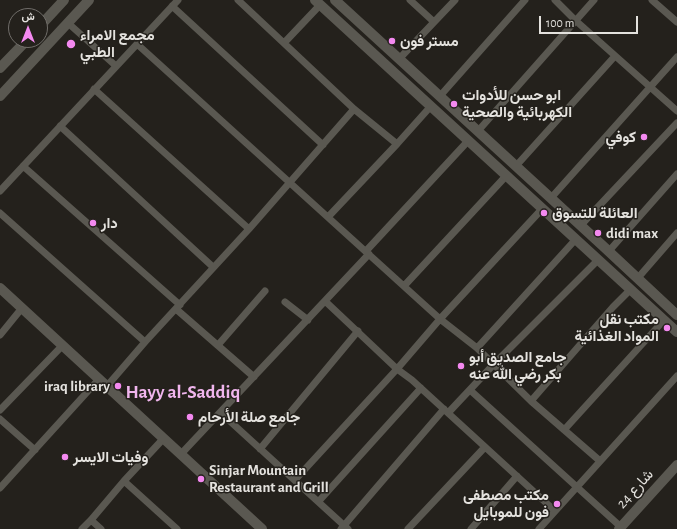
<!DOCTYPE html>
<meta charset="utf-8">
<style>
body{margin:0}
#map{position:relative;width:677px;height:529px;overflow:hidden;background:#24211c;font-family:"Alegreya Sans",Vazirmatn,sans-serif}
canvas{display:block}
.north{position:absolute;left:8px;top:8px;width:40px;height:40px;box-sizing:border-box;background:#24211c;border:1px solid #716e6a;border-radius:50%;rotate:0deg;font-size:11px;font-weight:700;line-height:16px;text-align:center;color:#e4e2de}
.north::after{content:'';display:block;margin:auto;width:14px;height:18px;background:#f489f0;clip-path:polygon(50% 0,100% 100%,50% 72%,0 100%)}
.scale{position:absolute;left:539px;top:16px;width:99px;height:18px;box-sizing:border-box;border:2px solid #e4e2de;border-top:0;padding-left:5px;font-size:12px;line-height:14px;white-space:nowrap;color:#e4e2de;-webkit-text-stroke:3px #24211c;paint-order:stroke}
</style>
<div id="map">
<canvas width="677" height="529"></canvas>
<div class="north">ش</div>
<div class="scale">100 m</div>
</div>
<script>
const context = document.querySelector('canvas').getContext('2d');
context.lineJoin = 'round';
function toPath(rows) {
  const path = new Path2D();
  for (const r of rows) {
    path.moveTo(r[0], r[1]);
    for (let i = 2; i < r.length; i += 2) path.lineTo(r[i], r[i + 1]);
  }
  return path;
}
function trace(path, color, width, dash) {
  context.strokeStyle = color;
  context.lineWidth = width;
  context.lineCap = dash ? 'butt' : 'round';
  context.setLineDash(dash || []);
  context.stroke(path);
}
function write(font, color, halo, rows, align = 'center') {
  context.font = font + ' "Alegreya Sans",Vazirmatn,sans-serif';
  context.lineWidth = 3;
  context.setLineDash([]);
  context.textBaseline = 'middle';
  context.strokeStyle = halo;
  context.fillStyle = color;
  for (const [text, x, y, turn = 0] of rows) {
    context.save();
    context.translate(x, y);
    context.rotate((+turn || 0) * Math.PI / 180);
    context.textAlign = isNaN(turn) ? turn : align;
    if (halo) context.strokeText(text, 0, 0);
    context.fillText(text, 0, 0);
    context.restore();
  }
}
trace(toPath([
 [238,0,354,109,397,144],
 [410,0,434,22],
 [555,0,575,20,677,111],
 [652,0,677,22],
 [172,6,323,145],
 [68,23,116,66],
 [284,43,320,5],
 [137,44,440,319,477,348,531,401,600,461],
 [399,59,455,0],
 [94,89,249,229],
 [440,96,525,0],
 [60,126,213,267],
 [478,131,594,0],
 [23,166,180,305],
 [516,166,615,56],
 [0,191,178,0],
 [551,198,677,57],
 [0,213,145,342],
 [328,217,397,144,431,106],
 [581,225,677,123],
 [366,251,468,141],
 [609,251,677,174],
 [637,279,677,233],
 [404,286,506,176],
 [325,301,397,369,412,380,555,511],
 [285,302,308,320],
 [176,309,254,377],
 [0,335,22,308],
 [218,345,265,291],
 [477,348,576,239],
 [107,386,145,342,249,229,354,109],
 [470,390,621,527],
 [531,401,613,307,631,289],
 [0,410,62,346],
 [221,413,348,529],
 [448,413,494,364,598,260],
 [0,419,35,450],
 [564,430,664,320],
 [260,449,358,331],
 [181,454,369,254],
 [295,480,397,369,440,319,542,209],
 [124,481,177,529],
 [0,488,99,379],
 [319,501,421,388],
 [91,520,101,529],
 [82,529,91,520,124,481,164,438],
 [341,529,444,409],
 [408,529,485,447],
 [471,529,517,476],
 [539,529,677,376]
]), '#5a5851', 7);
trace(toPath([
 [315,0,677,332],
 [335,0,603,246,677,315],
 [40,26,64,0],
 [0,68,27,40],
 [0,96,89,0],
 [0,288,262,529],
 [619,529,677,465]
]), '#5a5851', 10);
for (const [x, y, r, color] of [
 [392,41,4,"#f489f0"],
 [71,44,5,"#f489f0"],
 [454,104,4,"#f489f0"],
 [644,137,4,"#f489f0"],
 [544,213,4,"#f489f0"],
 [93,223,4,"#f489f0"],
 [598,233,4,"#f489f0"],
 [667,328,4,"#f489f0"],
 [461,366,4,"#f489f0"],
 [118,386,4,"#f489f0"],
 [190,417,4,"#f489f0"],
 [65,457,4,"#f489f0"],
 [201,479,4,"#f489f0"],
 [557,504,4,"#f489f0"]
]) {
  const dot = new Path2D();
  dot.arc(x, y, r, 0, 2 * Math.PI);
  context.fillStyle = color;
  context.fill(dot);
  trace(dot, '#24211c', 1.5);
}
write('bold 15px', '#e4e2de', '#24211c', [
 ["مجمع الامراء",80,35],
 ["الطبي",80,52],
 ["مستر فون",400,41],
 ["ابو حسن للأدوات",462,95],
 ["الكهربائية والصحية",462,112],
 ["كوفي",636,137,"right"],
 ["العائلة للتسوق",552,213],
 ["دار",101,223],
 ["didi max",606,233],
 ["مكتب نقل",659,319,"right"],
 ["المواد الغذائية",659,336,"right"],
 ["جامع الصديق أبو",469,357],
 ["بكر رضي الله عنه",469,374],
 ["iraq library",110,386,"right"],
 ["جامع صلة الأرحام",198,417],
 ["وفيات الايسر",73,457],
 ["Sinjar Mountain",209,470],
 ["Restaurant and Grill",209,487],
 ["مكتب مصطفى",549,495,"right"],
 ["فون للموبايل",549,512,"right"]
], 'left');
write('15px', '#e4e2de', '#24211c', [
 ["شارع 24",635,489,-48]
]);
write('bold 19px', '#f0b5ed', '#24211c', [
 ["Hayy al-Saddiq",183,392]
]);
</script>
